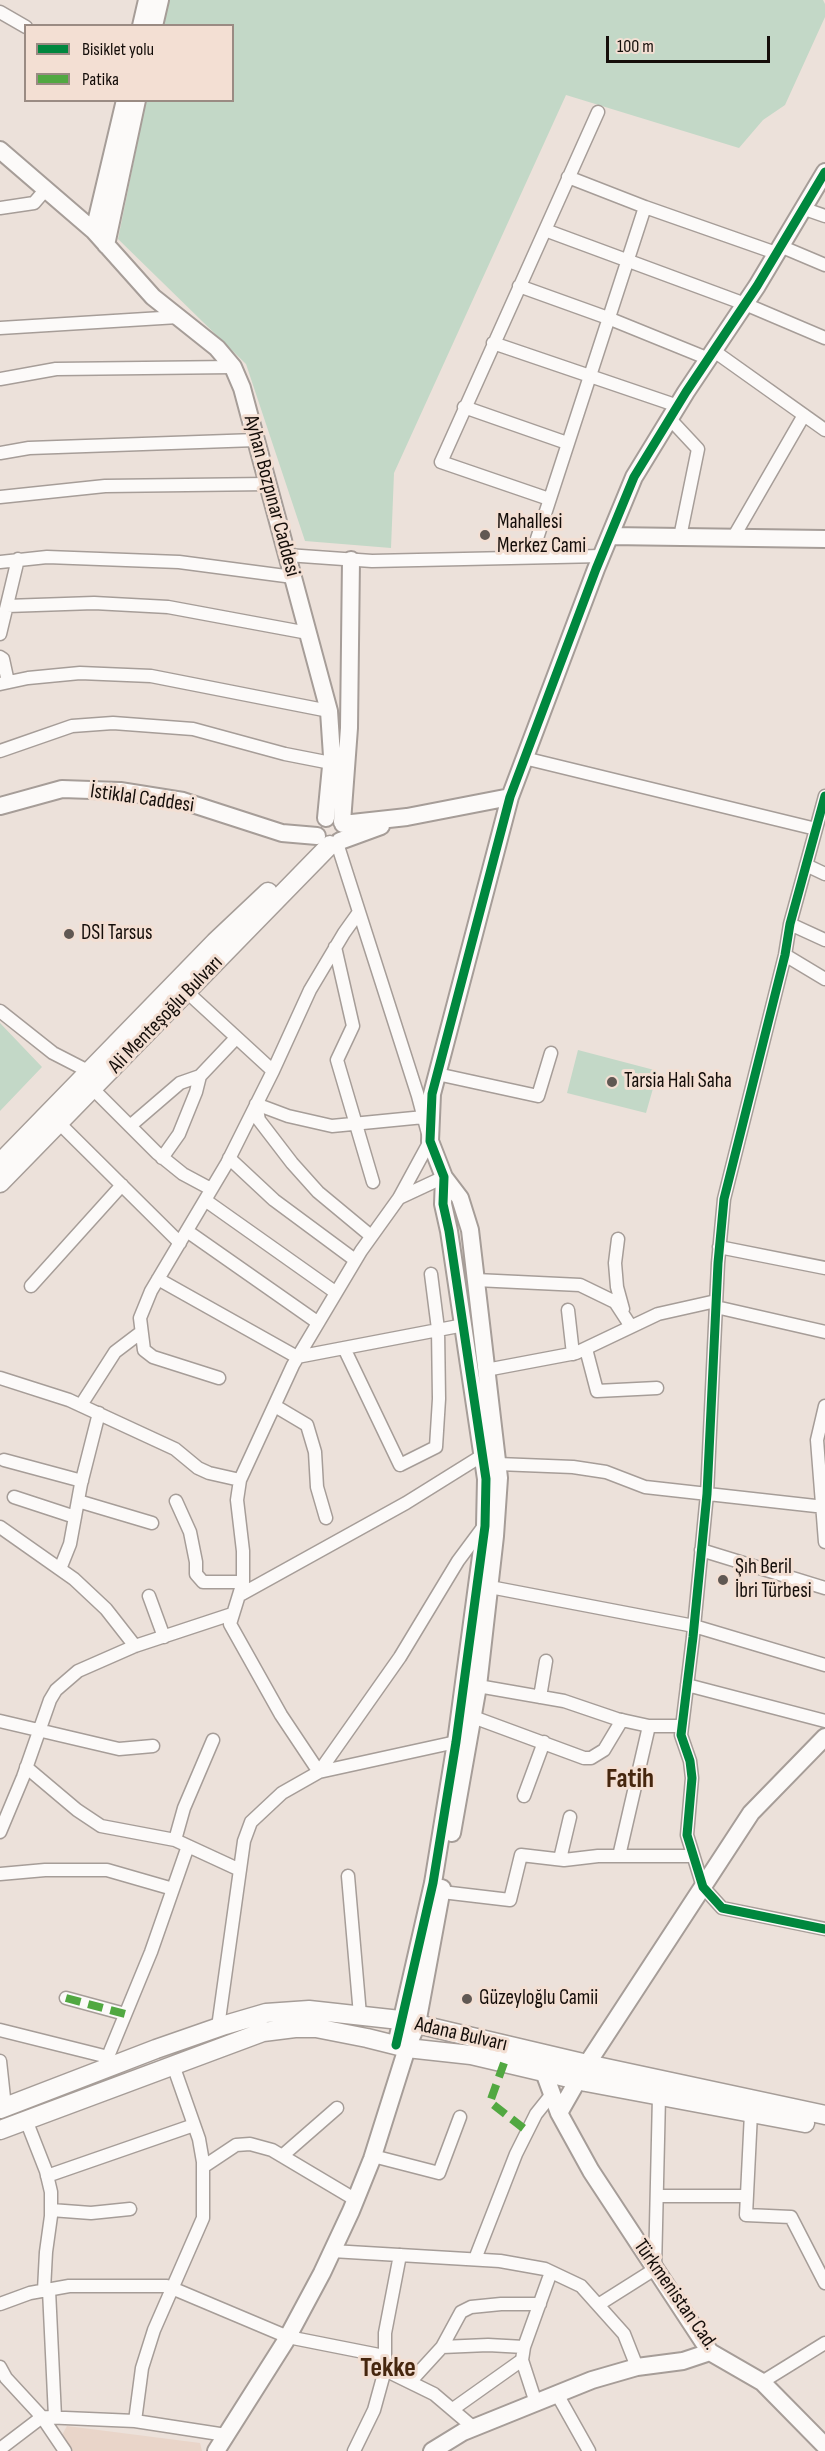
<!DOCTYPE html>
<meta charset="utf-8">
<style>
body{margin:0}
#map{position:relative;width:825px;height:2451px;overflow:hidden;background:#ece1da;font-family:"Sofia Sans Condensed",sans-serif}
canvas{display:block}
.legend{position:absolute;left:24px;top:24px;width:210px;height:78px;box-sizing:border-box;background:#f3dfd3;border:2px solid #9a8b83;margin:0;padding:8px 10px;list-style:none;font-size:18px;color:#150e0a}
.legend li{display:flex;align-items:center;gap:12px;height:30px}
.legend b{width:30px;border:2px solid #9a8b83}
.scale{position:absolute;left:606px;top:36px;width:164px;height:27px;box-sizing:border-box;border:3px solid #150e0a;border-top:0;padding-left:8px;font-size:18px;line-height:21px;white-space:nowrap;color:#150e0a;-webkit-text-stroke:4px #f3dfd3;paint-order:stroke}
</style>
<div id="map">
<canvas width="825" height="2451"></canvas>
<ul class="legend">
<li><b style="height:8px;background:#00873e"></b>Bisiklet yolu</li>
<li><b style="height:8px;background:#51a841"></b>Patika</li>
</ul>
<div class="scale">100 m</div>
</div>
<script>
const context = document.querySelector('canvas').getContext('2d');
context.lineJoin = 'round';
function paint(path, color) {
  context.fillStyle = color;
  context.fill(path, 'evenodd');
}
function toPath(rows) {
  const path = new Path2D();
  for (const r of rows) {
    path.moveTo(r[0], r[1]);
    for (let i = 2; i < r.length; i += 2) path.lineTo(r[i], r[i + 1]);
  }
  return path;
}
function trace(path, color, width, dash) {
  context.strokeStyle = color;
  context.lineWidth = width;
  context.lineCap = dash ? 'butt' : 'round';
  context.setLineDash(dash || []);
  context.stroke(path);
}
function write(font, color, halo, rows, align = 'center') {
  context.font = font + ' "Sofia Sans Condensed",sans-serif';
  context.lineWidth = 6;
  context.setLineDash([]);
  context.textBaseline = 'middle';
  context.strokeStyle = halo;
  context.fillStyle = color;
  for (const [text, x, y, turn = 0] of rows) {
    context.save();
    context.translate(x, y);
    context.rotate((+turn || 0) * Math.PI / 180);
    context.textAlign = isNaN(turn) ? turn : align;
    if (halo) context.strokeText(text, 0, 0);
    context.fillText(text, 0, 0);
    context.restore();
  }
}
paint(toPath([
 [67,2426,200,2443,202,2451,73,2451,62,2435]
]), '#e9d5c9');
paint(toPath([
 [166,0,823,0,825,4,825,17,785,105,763,120,739,148,566,95,394,473,391,548,305,541,246,364,118,239,146,101,232,100,232,26,161,25],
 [0,1023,42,1067,0,1111],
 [578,1050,658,1071,646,1113,567,1093]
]), '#c3d8c7');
const minor = toPath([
 [0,12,26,27],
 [568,177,645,207],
 [0,208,34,203,46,189],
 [802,208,825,216],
 [545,230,745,304,825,338],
 [780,246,825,265],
 [519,286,608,318,709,359],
 [0,328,178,317],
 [493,343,678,406],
 [714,351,825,430],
 [0,379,56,369,233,367],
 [464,407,567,443],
 [670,419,698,449,680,537],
 [0,453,29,448,256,440],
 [0,497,105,486,268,484],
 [549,499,441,462,598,112],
 [733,538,804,415],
 [287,555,372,561,602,556],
 [531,557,645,207,776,253],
 [0,562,47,557,179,562,293,577],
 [7,606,94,603,168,607,308,633],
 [0,634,18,559],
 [0,657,3,659,8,682],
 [0,684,28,678,80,673,151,676,329,711],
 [0,751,72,726,113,723,193,729,285,754,331,763],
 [524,758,816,829],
 [825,796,790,924,785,955,724,1199,718,1263,707,1494,693,1637,681,1735,690,1761,692,1778,687,1835,703,1887,722,1908,825,1929],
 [337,843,418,1096,430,1141,399,1198,361,1251,293,1365,240,1480,237,1500,243,1551,243,1582,230,1624,281,1715,319,1772,400,1657,458,1561,484,1526],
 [806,865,825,874],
 [790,924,825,940],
 [335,947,353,1026,337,1060,373,1182],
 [785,955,825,979],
 [187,992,273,1071],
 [0,1011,53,1053,90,1072,93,1089,157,1153,183,1174,211,1189],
 [437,1074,538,1096,551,1053],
 [60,1124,180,1243],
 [130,1126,180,1083,200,1076,236,1038],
 [162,1158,179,1134,196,1092,200,1076],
 [229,1158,274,1200,355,1260],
 [399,1198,444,1177],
 [205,1200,335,1292],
 [187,1231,317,1322],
 [371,1236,318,1192,292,1163,259,1120,256,1104,288,1116,332,1126,424,1117],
 [618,1239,615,1263,617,1287,623,1309],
 [719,1247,825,1268],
 [158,1279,297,1357,464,1325],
 [476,1280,580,1285,615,1302,630,1325],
 [31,1286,122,1185],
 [716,1307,825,1332],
 [568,1310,573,1354],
 [344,1348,400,1465,436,1447,439,1399,438,1329,431,1274],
 [586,1349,597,1391,657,1388],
 [486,1370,576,1353,658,1314,716,1301],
 [0,1378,69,1400,175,1449,198,1468,209,1473,240,1480],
 [219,1378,153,1357,144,1350,140,1318,151,1291,227,1163,273,1071,310,990,344,933,359,912],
 [81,1405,115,1352,140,1333],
 [275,1406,307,1425,315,1452,317,1487,326,1518],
 [825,1406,817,1440,825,1542],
 [4,1460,82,1481],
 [498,1464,573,1467,606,1472,645,1487,825,1507],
 [14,1497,75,1517],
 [78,1501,152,1523],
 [176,1501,190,1532,196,1562,196,1574,203,1582,243,1582],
 [0,1527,74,1579,106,1609,135,1646],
 [701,1550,825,1588],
 [60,1569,70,1544,81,1484,99,1413],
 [490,1587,694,1626,825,1665],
 [240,1595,406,1503,483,1455],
 [149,1596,164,1637],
 [687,1685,825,1721],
 [478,1686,564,1701,617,1719,649,1726,682,1726],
 [540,1697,546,1661],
 [473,1717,584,1758,591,1758,604,1750,622,1720],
 [0,1721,119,1749,153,1746],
 [26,1767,77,1810,101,1826,175,1840,240,1870],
 [524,1796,544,1742],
 [0,1832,23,1777,50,1700,56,1690,78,1671,135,1646,232,1614],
 [175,1840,184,1808,213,1740],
 [619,1856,649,1726],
 [560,1859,570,1817],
 [0,1874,45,1870,107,1870,173,1889],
 [348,1876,360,2015],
 [442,1892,510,1900,521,1855,564,1860,598,1856,693,1856],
 [66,1998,125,2014],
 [218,2027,244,1841,251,1822,282,1793,319,1772,456,1742],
 [0,2030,108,2057],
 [0,2061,5,2107],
 [102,2071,151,1952,188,1846],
 [751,2113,746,2215,791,2217,825,2283],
 [26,2120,46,2171,51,2192,51,2216,46,2252,44,2290],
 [282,2156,337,2108],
 [373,2156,439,2173,460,2117],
 [203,2167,236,2145,250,2144,272,2150,356,2200],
 [47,2176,194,2125],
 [657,2196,747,2196],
 [51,2210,91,2213,130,2209],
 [332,2251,500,2261,545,2269,581,2286,624,2334,637,2367],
 [475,2259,516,2154,536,2114,552,2094],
 [49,2290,55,2417],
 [0,2304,30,2293,69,2286,167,2286,288,2337,384,2356],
 [598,2305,655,2269,659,2096],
 [442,2347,488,2345,524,2347],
 [0,2367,6,2378,42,2417,65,2451],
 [385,2370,434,2394,474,2428],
 [410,2382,442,2347,461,2312,471,2307,501,2304,540,2304],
 [762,2382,825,2343],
 [557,2394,589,2451],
 [536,2403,522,2360,524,2347,551,2272],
 [453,2409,522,2360],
 [135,2421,142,2368,154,2330,203,2218,203,2162,199,2139,173,2065],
 [0,2449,42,2417,135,2421,226,2435],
 [354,2451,374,2410,385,2370,385,2333,400,2255]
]);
const tertiary = toPath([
 [141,26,147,0],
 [154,26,160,0],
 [0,150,94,231,153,297,217,348,233,367,242,388,256,440,329,711,332,756,326,818],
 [94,231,125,100],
 [106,245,137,100],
 [610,536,825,539],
 [0,806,62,789,120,791,183,801,282,833,317,836],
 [342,822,349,728,351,560],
 [343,824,407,817,510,797],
 [340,841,381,826],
 [444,1177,460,1198,470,1230,499,1478,495,1536,478,1686,452,1833],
 [396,2045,433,1883,456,1742,485,1526,486,1479,449,1231,443,1204,444,1177,430,1141,432,1094,510,797,596,569,634,477,686,392,757,286,825,172],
 [544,2072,559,2113,591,2171,710,2352,762,2382,825,2446],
 [559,2113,587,2064,751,1813,825,1737],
 [216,2451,285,2342,322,2273,351,2211,372,2159,407,2048,417,2024,442,1888],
 [432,2451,463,2432,592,2380,637,2367,683,2361,710,2352]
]);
const secondary = toPath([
 [0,1163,215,942,268,892],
 [0,1183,330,845],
 [0,2109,156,2049,225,2025,266,2013,309,2010,400,2020,587,2064,825,2115],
 [0,2130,263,2032,295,2028,316,2028,367,2038,407,2048,471,2055,586,2082,805,2123]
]);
trace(minor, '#a69d98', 15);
trace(tertiary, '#a69d98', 20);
trace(secondary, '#a69d98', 21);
trace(minor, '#fcfaf9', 12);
trace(tertiary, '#fcfaf9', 16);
trace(secondary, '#fcfaf9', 18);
trace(toPath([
 [66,1998,125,2014],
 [504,2063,490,2102,527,2131]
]), '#51a841', 8, [15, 8]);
trace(toPath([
 [825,796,790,924,785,955,724,1199,718,1263,707,1494,693,1637,681,1735,690,1761,692,1778,687,1835,703,1887,722,1908,825,1929],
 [396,2045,433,1883,456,1742,485,1526,486,1479,449,1231,443,1204,444,1177,430,1141,432,1094,510,797,596,569,634,477,686,392,757,286,825,172]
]), '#00873e', 9);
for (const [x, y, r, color] of [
 [485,535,6,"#605853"],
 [69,934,6,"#605853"],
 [612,1082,6,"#605853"],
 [723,1580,6,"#605853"],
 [467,1999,6,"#605853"]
]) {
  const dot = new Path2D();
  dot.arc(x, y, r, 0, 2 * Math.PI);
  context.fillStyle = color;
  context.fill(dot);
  trace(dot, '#f3dfd3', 2);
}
write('21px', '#150e0a', '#f3dfd3', [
 ["Ayhan Bozpınar Caddesi",271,496,75],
 ["İstiklal Caddesi",142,799,8],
 ["Ali Menteşoğlu Bulvarı",166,1015,-46],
 ["Adana Bulvarı",461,2035,13],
 ["Türkmenistan Cad.",675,2295,55]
]);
write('21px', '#150e0a', '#f3dfd3', [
 ["Mahallesi",497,523],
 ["Merkez Cami",497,547],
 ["DSI Tarsus",81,934],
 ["Tarsia Halı Saha",624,1082],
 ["Şıh Beril",735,1568],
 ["İbri Türbesi",735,1592],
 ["Güzeyloğlu Camii",479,1999]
], 'left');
write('bold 27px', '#46260e', '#f3dfd3', [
 ["Fatih",630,1780],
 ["Tekke",388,2369]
]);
</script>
